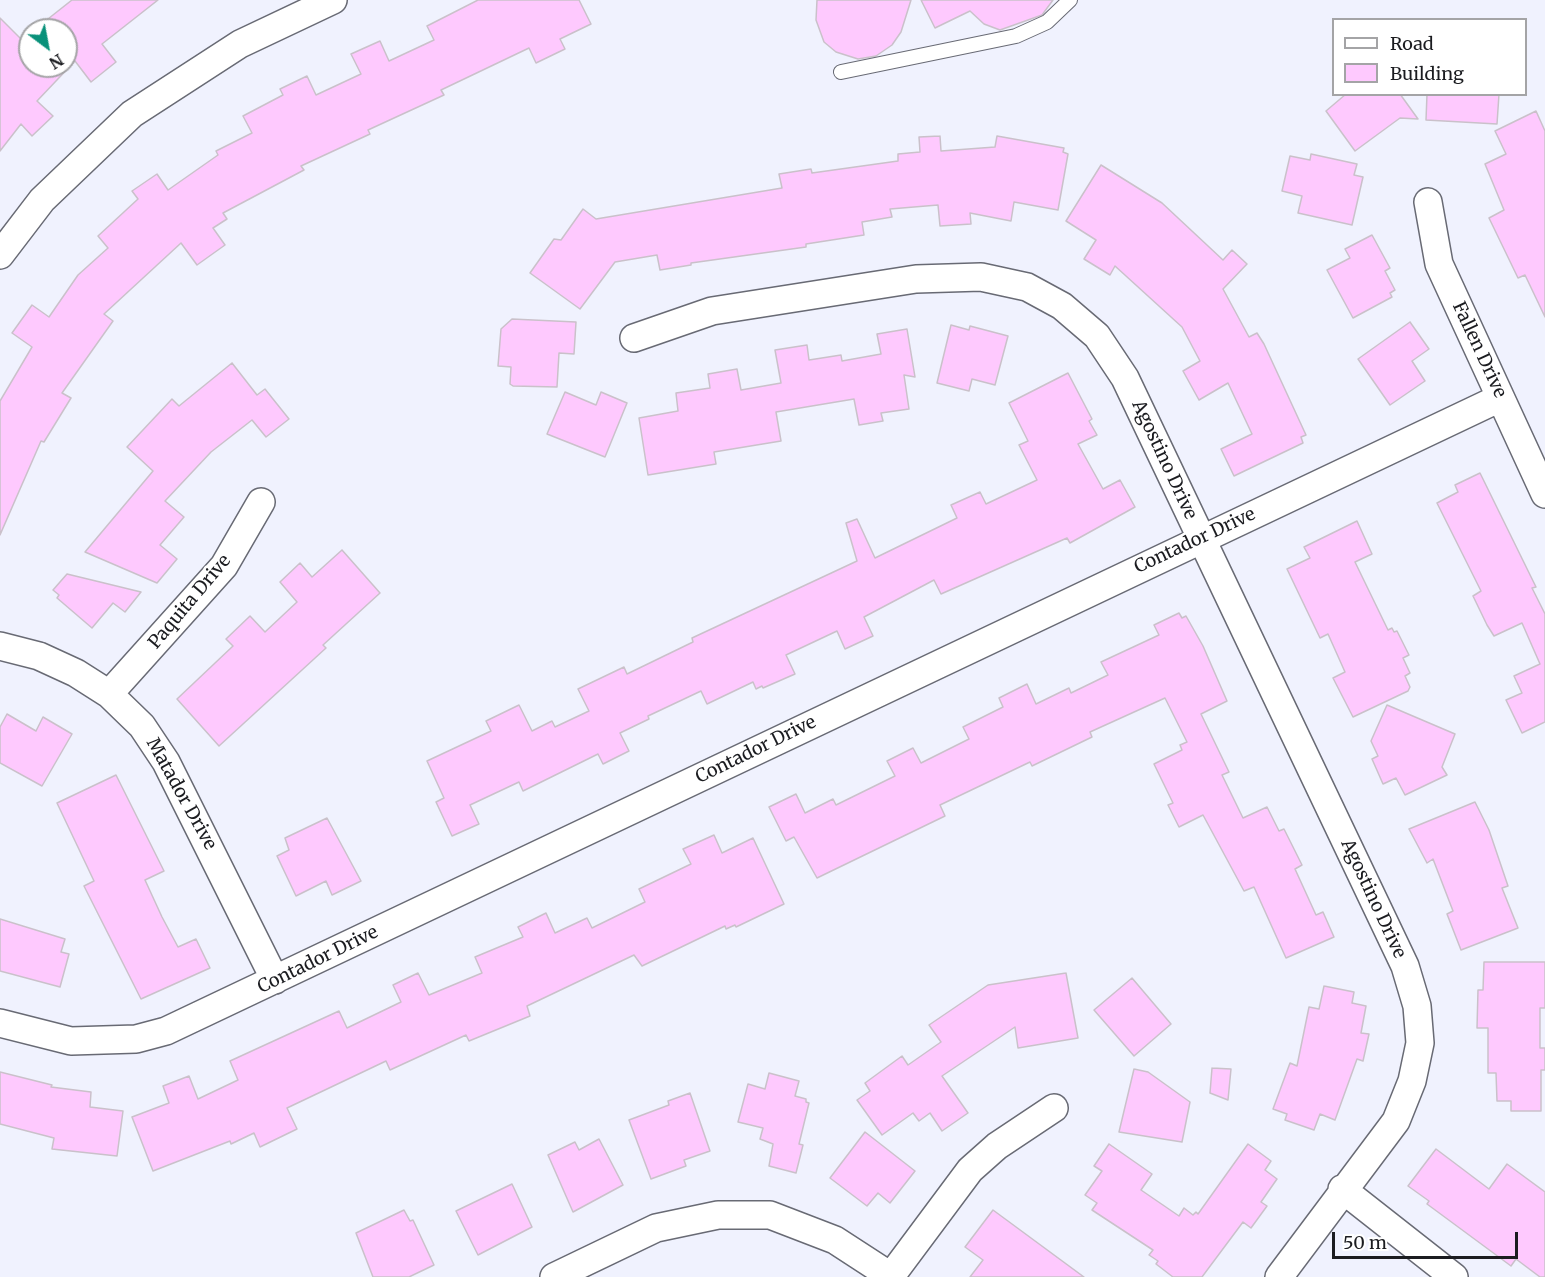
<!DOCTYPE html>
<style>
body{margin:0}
#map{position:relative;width:1545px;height:1277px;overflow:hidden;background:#f0f2fe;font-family:Merriweather,serif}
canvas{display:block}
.legend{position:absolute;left:1332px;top:18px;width:195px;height:78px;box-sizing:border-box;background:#fff;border:2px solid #a4a4a6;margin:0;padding:8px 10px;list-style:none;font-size:18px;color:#1b1c20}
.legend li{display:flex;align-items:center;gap:12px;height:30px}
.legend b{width:30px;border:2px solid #a4a4a6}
.north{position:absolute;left:18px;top:18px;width:60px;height:60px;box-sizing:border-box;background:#fff;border:2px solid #a4a4a6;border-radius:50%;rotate:148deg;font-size:16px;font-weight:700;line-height:24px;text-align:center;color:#1b1c20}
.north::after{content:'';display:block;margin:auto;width:21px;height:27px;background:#09917a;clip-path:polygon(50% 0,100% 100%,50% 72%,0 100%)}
.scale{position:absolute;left:1332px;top:1232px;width:186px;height:27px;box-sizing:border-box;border:3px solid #1b1c20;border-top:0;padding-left:8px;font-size:18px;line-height:21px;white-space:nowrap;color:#1b1c20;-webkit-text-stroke:4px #fff;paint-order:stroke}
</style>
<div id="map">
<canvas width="1545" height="1277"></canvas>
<ul class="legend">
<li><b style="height:8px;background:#fff"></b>Road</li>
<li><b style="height:16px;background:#fec9fe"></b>Building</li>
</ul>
<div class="north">N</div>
<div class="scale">50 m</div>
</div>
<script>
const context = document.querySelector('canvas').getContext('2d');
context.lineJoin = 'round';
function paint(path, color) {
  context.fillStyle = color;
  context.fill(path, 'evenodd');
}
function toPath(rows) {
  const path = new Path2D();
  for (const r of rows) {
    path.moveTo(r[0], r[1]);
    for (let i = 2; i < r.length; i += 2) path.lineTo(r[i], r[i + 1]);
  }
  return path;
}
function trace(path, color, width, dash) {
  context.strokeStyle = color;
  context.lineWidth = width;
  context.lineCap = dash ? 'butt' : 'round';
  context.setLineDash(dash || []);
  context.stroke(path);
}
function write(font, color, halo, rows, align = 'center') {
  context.font = font + ' Merriweather,serif';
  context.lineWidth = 5;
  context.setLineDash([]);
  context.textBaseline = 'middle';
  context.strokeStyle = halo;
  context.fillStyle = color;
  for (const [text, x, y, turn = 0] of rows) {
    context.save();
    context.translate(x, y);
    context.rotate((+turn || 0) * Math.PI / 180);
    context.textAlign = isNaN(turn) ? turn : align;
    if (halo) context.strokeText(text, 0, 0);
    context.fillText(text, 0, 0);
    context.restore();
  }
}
const building = toPath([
 [72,0,158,0,102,44,116,62,91,82,75,61,37,101,53,116,32,136,21,124,0,151,0,18,22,40,30,33,30,66,66,66,66,30,34,30,72,0],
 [478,0,579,0,591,24,560,39,565,49,536,63,529,48,441,90,444,95,368,130,370,134,301,166,304,170,223,213,227,219,213,228,225,245,197,265,181,243,104,314,113,321,62,393,71,398,44,442,41,441,0,535,0,401,32,347,12,333,32,305,49,317,78,275,108,248,98,236,138,199,132,191,157,174,168,190,218,155,216,151,252,133,243,116,283,95,280,89,307,76,316,95,361,74,351,54,380,41,389,61,434,40,427,26,478,0],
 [817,0,911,0,901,32,892,45,876,56,858,59,836,52,824,42,816,20,817,0],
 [921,0,1053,0,1042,15,1000,30,984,24,970,11,935,28,921,0],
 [1346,94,1400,94,1418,119,1400,118,1355,151,1326,111,1346,94],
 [1427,94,1499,94,1497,124,1426,120,1427,94],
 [1536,111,1545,131,1545,317,1525,275,1518,278,1489,218,1504,210,1485,164,1506,154,1495,131,1536,111],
 [940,136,941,151,995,147,997,136,1064,148,1063,152,1068,154,1058,210,1014,202,1011,221,970,213,971,224,940,226,938,205,890,209,892,217,862,222,864,235,806,244,806,247,691,263,691,265,660,270,657,255,615,262,580,309,530,273,554,239,561,240,583,209,596,219,782,188,779,174,811,169,812,173,898,161,898,154,920,152,919,137,940,136],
 [1311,154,1357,164,1354,175,1363,177,1352,225,1298,213,1302,196,1282,191,1290,156,1310,160,1311,154],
 [1101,165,1162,203,1223,260,1232,250,1247,264,1223,289,1249,337,1257,333,1264,344,1306,435,1301,437,1303,443,1234,476,1221,449,1252,434,1228,383,1199,400,1183,371,1200,361,1182,327,1115,266,1110,275,1084,259,1096,240,1066,221,1101,165],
 [1372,235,1390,268,1385,271,1395,290,1390,293,1392,297,1353,318,1327,270,1350,258,1345,249,1372,235],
 [512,319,576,322,574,354,559,353,557,387,513,386,510,384,511,367,498,366,501,329,512,319],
 [1410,322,1429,349,1412,361,1425,381,1390,405,1358,359,1410,322],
 [951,325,969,330,970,326,1008,336,995,385,972,379,969,391,937,383,951,325],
 [907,329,915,377,904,375,909,409,881,413,883,421,859,425,854,399,776,412,781,441,714,452,716,464,648,475,639,418,678,411,676,393,710,388,708,374,737,369,741,390,781,383,775,350,807,345,809,360,841,355,842,361,881,354,877,334,907,329],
 [232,363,257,395,265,389,289,419,266,437,252,420,211,452,165,501,184,517,160,545,177,559,157,583,85,552,153,471,127,447,172,399,179,406,232,363],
 [1068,373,1092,419,1089,421,1097,435,1078,444,1103,489,1120,480,1135,507,1070,543,1067,538,941,594,934,580,864,617,873,636,845,649,837,631,786,655,795,674,763,688,762,686,756,689,753,682,707,704,701,691,648,716,649,719,620,733,629,751,603,764,598,754,523,791,519,782,470,805,479,824,452,836,436,802,444,798,427,761,491,731,486,721,519,705,532,731,552,721,555,727,589,711,578,689,624,667,627,674,693,642,692,638,857,561,846,523,857,519,875,558,957,518,951,505,980,492,986,504,1037,480,1019,445,1028,441,1009,403,1068,373],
 [565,392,596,405,601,392,627,403,605,457,547,434,565,392],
 [1480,473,1536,587,1532,588,1545,614,1545,722,1522,733,1506,700,1522,693,1514,676,1540,664,1522,623,1494,636,1487,625,1473,596,1481,591,1437,503,1458,492,1455,485,1480,473],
 [1357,521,1372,554,1355,562,1388,630,1392,628,1394,632,1397,631,1409,655,1403,658,1410,673,1405,676,1410,687,1408,691,1353,717,1333,678,1345,672,1328,634,1320,638,1287,569,1310,558,1304,547,1357,521],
 [342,550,380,593,323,645,326,648,219,746,177,699,233,646,226,639,250,616,265,632,297,602,280,582,300,563,312,577,342,550],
 [67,574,100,582,141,592,125,612,113,603,92,628,57,598,59,595,53,590,67,574],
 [1179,613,1182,618,1186,616,1203,646,1227,701,1201,714,1229,772,1222,775,1243,818,1267,807,1279,831,1284,829,1302,865,1295,869,1316,915,1323,912,1334,937,1286,958,1254,887,1244,891,1203,815,1179,827,1168,805,1173,803,1154,764,1182,750,1180,745,1187,742,1165,698,1090,732,1092,737,1032,766,1030,762,940,805,945,816,817,878,794,837,786,841,769,807,796,794,805,813,833,799,836,805,895,776,887,761,913,748,921,763,969,739,963,727,1003,707,999,698,1027,684,1036,704,1069,688,1071,693,1108,675,1101,662,1159,635,1154,625,1179,613],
 [1387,705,1455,734,1442,767,1447,775,1405,795,1396,778,1383,784,1372,759,1378,756,1371,741,1387,705],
 [7,714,36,731,43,717,72,734,42,786,0,763,0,727,7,714],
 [116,775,164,871,145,880,162,917,178,947,196,939,210,968,141,999,84,886,94,881,57,803,116,775],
 [1475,802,1489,830,1508,886,1502,888,1518,928,1461,950,1447,914,1453,911,1433,859,1427,863,1409,829,1475,802],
 [327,818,361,881,332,895,326,881,296,896,277,856,289,850,285,838,327,818],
 [714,835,722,853,753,838,784,904,736,927,735,925,726,929,725,926,642,966,634,955,527,1006,530,1016,469,1041,466,1035,390,1070,386,1061,287,1108,297,1129,260,1147,254,1133,231,1144,230,1141,153,1171,132,1117,169,1103,163,1086,189,1076,198,1099,238,1080,230,1061,339,1011,347,1028,401,1002,393,985,418,973,429,995,482,973,475,957,523,937,518,927,546,913,555,933,587,918,592,928,645,902,639,889,691,864,683,849,714,835],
 [0,919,65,939,61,952,69,954,60,987,0,971,0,919],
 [1484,962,1545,962,1545,1008,1540,1008,1540,1048,1545,1048,1545,1070,1541,1070,1541,1111,1511,1111,1511,1101,1497,1101,1496,1073,1488,1073,1488,1028,1477,1028,1478,990,1483,990,1484,962],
 [1066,973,1078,1038,1018,1048,1015,1027,942,1076,968,1113,942,1131,930,1113,919,1121,913,1113,882,1135,857,1100,870,1091,865,1083,902,1056,908,1065,941,1042,929,1025,988,985,1066,973],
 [1132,978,1171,1024,1134,1056,1094,1010,1132,978],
 [1324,986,1354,992,1352,1003,1366,1006,1361,1033,1369,1034,1363,1061,1357,1059,1335,1120,1320,1114,1314,1130,1285,1120,1287,1114,1273,1109,1290,1063,1297,1066,1309,1007,1319,1009,1324,986],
 [1212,1068,1231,1069,1228,1100,1210,1093,1212,1068],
 [1134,1069,1148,1072,1190,1102,1182,1142,1119,1132,1134,1069],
 [0,1072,52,1085,51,1087,91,1092,90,1107,123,1111,117,1156,52,1149,54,1138,0,1124,0,1072],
 [769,1073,799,1081,795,1096,806,1099,806,1102,809,1103,799,1144,803,1145,796,1173,769,1166,773,1144,760,1139,763,1128,738,1122,748,1084,765,1089,769,1073],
 [690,1093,710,1151,684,1160,686,1166,651,1179,629,1120,669,1105,668,1101,690,1093],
 [865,1132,915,1171,890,1203,878,1193,867,1206,830,1178,865,1132],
 [599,1139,623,1185,573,1212,548,1155,575,1142,579,1150,599,1139],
 [1109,1144,1152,1174,1141,1190,1179,1216,1184,1208,1193,1215,1196,1212,1198,1214,1248,1144,1271,1161,1265,1170,1277,1179,1261,1202,1267,1206,1251,1228,1243,1222,1202,1277,1173,1277,1156,1264,1158,1261,1149,1255,1153,1250,1092,1210,1097,1203,1085,1195,1102,1171,1094,1166,1109,1144],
 [1436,1149,1489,1189,1507,1164,1545,1192,1545,1277,1540,1277,1516,1259,1511,1266,1427,1204,1429,1201,1408,1186,1436,1149],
 [512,1184,532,1227,478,1255,456,1211,512,1184],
 [404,1210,410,1221,413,1220,434,1265,409,1277,373,1277,356,1233,404,1210],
 [993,1210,1084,1277,970,1277,983,1260,965,1247,993,1210]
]);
paint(building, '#fec9fe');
trace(building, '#cac1ca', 1.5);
const service = toPath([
 [841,72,1016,36,1047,22,1070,0]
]);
const minor = toPath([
 [1428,202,1439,264,1545,494],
 [0,255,42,200,132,114,240,44,333,0],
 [634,338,712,311,916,279,981,277,1027,287,1062,306,1097,336,1125,378,1405,966,1417,1006,1420,1043,1412,1081,1396,1121,1279,1277],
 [0,646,39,656,76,673,109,694,142,726,166,762,275,980],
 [109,694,224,566,261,502],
 [0,1023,71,1041,136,1039,166,1031,1500,398],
 [1342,1189,1454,1277],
 [891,1276,970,1170,997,1146,1054,1108],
 [554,1277,656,1228,718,1215,770,1215,835,1240,892,1277]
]);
trace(service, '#686a74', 16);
trace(minor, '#686a74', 30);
trace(service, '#fff', 14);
trace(minor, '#fff', 27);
write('18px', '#1b1c20', '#fff', [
 ["Fallen Drive",1479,350,65],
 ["Agostino Drive",1164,460,65],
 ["Contador Drive",1195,541,-25],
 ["Paquita Drive",190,602,-50],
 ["Contador Drive",756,750,-26],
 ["Matador Drive",181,794,61],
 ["Agostino Drive",1373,899,65],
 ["Contador Drive",318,960,-26]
]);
</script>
